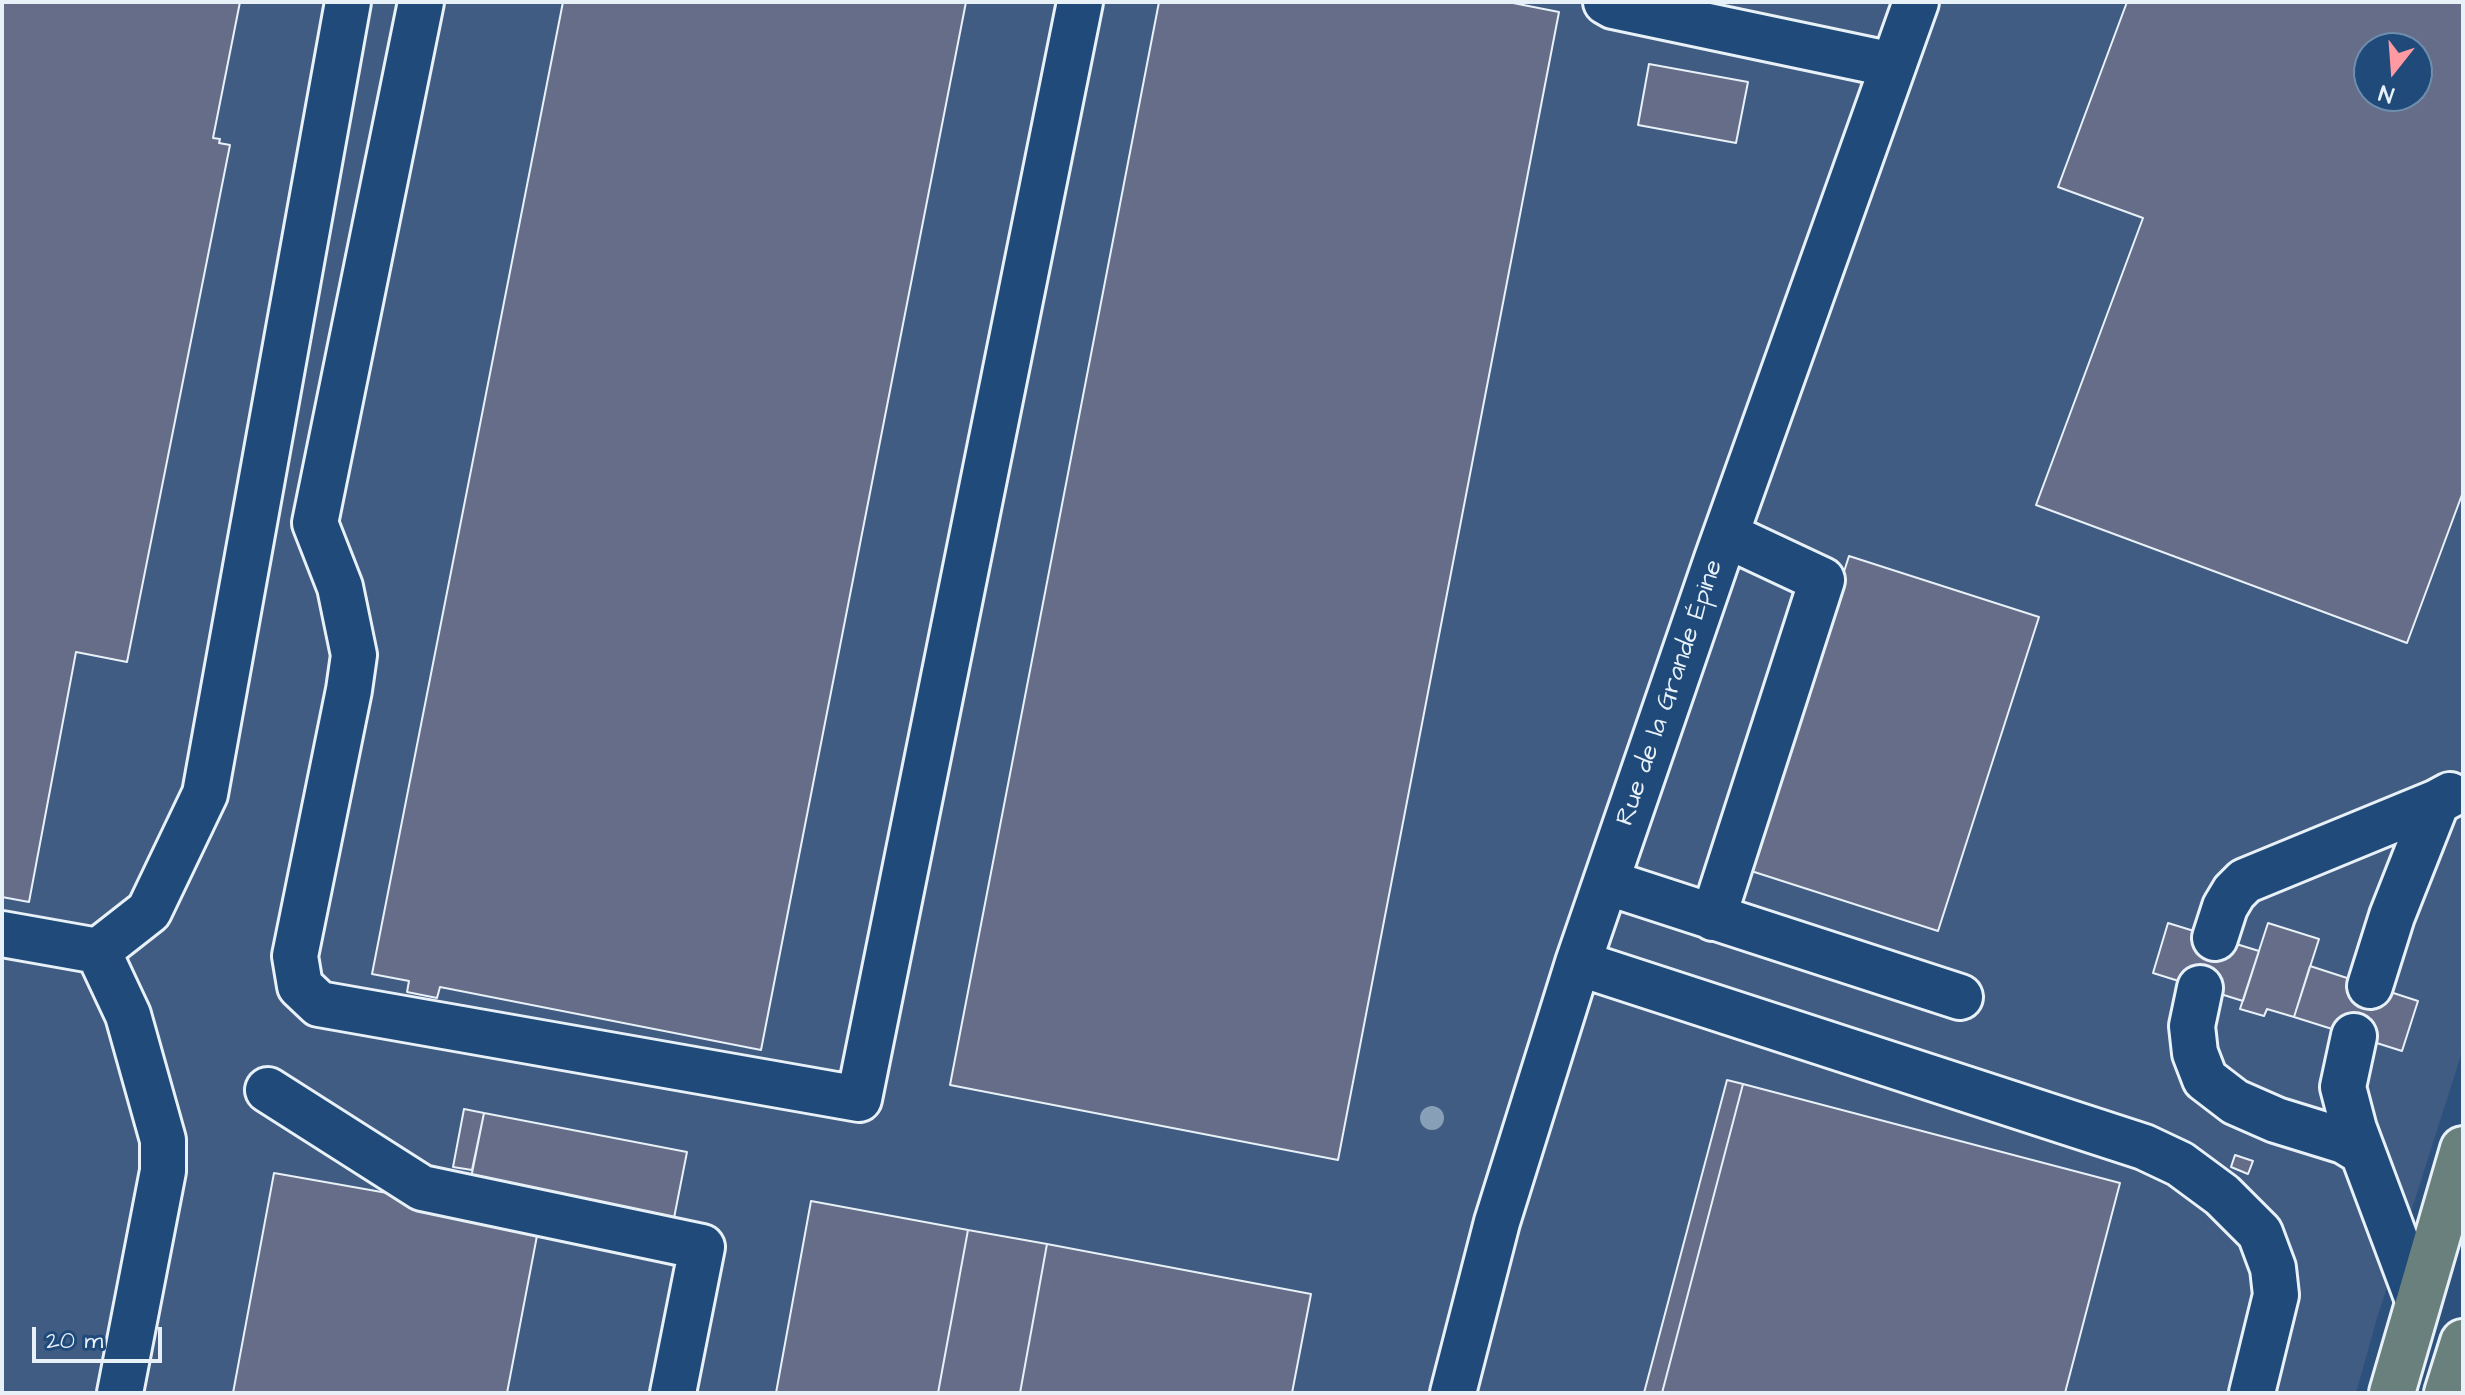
<!DOCTYPE html>
<meta charset="utf-8">
<style>
body{margin:0}
#map{position:relative;width:2465px;height:1395px;overflow:hidden;background:#2d517d;font-family:"Architects Daughter",sans-serif}
canvas{display:block}
.frame{position:absolute;inset:0;border:4px solid #e8f1f8;pointer-events:none}
.north{position:absolute;left:2353px;top:32px;width:80px;height:80px;box-sizing:border-box;background:#1f4a7a;border:2px solid #6f8dac;border-radius:50%;rotate:197deg;font-size:22px;font-weight:700;line-height:32px;text-align:center;color:#e8f1f8}
.north::after{content:'';display:block;margin:auto;width:28px;height:36px;background:#ff9aa2;clip-path:polygon(50% 0,100% 100%,50% 72%,0 100%)}
.scale{position:absolute;left:32px;top:1327px;width:130px;height:36px;box-sizing:border-box;border:4px solid #e8f1f8;border-top:0;padding-left:10px;font-size:24px;line-height:28px;white-space:nowrap;color:#e8f1f8;-webkit-text-stroke:6px #1f4a7a;paint-order:stroke}
</style>
<div id="map">
<canvas width="2465" height="1395"></canvas>
<div class="frame"></div>
<div class="north">N</div>
<div class="scale">20 m</div>
</div>
<script>
const context = document.querySelector('canvas').getContext('2d');
context.lineJoin = 'round';
function paint(path, color) {
  context.fillStyle = color;
  context.fill(path, 'evenodd');
}
function toPath(rows) {
  const path = new Path2D();
  for (const r of rows) {
    path.moveTo(r[0], r[1]);
    for (let i = 2; i < r.length; i += 2) path.lineTo(r[i], r[i + 1]);
  }
  return path;
}
function trace(path, color, width, dash) {
  context.strokeStyle = color;
  context.lineWidth = width;
  context.lineCap = dash ? 'butt' : 'round';
  context.setLineDash(dash || []);
  context.stroke(path);
}
function write(font, color, halo, rows, align = 'center') {
  context.font = font + ' "Architects Daughter",sans-serif';
  context.lineWidth = 6;
  context.setLineDash([]);
  context.textBaseline = 'middle';
  context.strokeStyle = halo;
  context.fillStyle = color;
  for (const [text, x, y, turn = 0] of rows) {
    context.save();
    context.translate(x, y);
    context.rotate((+turn || 0) * Math.PI / 180);
    context.textAlign = isNaN(turn) ? turn : align;
    if (halo) context.strokeText(text, 0, 0);
    context.fillText(text, 0, 0);
    context.restore();
  }
}
paint(toPath([
 [2,2,2463,2,2463,1049,2377,1318,2356,1393,2,1393],
 [2369,48,2417,48,2417,96,2369,96]
]), '#415c83');
const building = toPath([
 [2,2,240,2,213,138,220,139,219,143,230,145,127,662,76,652,29,902,2,897,2,2],
 [563,2,966,2,761,1050,440,987,437,998,407,992,409,981,372,974,563,2],
 [1159,2,1508,2,1559,12,1338,1160,950,1085,1159,2],
 [2127,2,2463,2,2463,492,2407,643,2036,505,2143,218,2058,187,2127,2],
 [2369,48,2417,48,2417,96,2369,96,2369,48],
 [1649,64,1748,82,1736,143,1638,125,1649,64],
 [1849,556,2039,617,1938,931,1748,870,1849,556],
 [2168,923,2259,951,2243,1001,2153,973,2168,923],
 [2268,923,2319,939,2294,1017,2267,1009,2264,1016,2240,1009,2268,923],
 [2310,966,2418,1001,2402,1051,2294,1017,2310,966],
 [1727,1080,1743,1084,1662,1393,1644,1393,1727,1080],
 [1743,1084,2120,1183,2065,1393,1662,1393,1743,1084],
 [464,1109,484,1113,472,1170,453,1167,464,1109],
 [484,1113,687,1152,674,1218,471,1178,484,1113],
 [2235,1155,2253,1161,2248,1174,2231,1167,2235,1155],
 [274,1173,540,1220,507,1393,233,1393,274,1173],
 [811,1201,968,1230,938,1393,776,1393,811,1201],
 [968,1230,1047,1244,1020,1393,938,1393,968,1230],
 [1047,1244,1311,1294,1292,1393,1020,1393,1047,1244]
]);
paint(building, '#656d89');
trace(building, '#e8f1f8', 2);
const minor = toPath([
 [421,2,315,523,340,587,354,655,349,690,295,956,300,986,319,1004,859,1099,1080,2],
 [1606,2,1613,6,1893,65],
 [1606,882,1960,997],
 [1713,918,1822,580,1726,535],
 [2,934,98,951,149,911,205,794,348,2],
 [2215,938,2225,907,2234,892,2245,881,2437,802],
 [98,951,128,1015,163,1140,163,1171,120,1393],
 [1578,963,2144,1147,2180,1164,2222,1195,2260,1233,2273,1268,2276,1295,2252,1393],
 [2370,986,2392,916,2437,802,2450,795],
 [2200,988,2192,1026,2195,1053,2205,1079,2235,1102,2276,1120,2344,1141,2362,1152],
 [2354,1036,2343,1087,2354,1129,2418,1300],
 [268,1090,422,1188,702,1247,673,1393],
 [1453,1393,1497,1222,1578,963,1717,559,1916,2]
]);
const major = toPath([
 [2392,1393,2463,1149],
 [2447,1393,2463,1342]
]);
trace(minor, '#e8f1f8', 50);
trace(major, '#e8f1f8', 50);
trace(minor, '#1f4a7a', 44);
trace(major, '#6a807c', 44);
context.fillStyle = '#88a0b7';
for (const [x, y] of [
 [1432,1118]
]) {
  context.beginPath();
  context.arc(x, y, 12, 0, 2 * Math.PI);
  context.fill();
}
write('26px', '#e8f1f8', '#1f4a7a', [
 ["Rue de la Grande Épine",1671,693,-71]
]);
</script>
